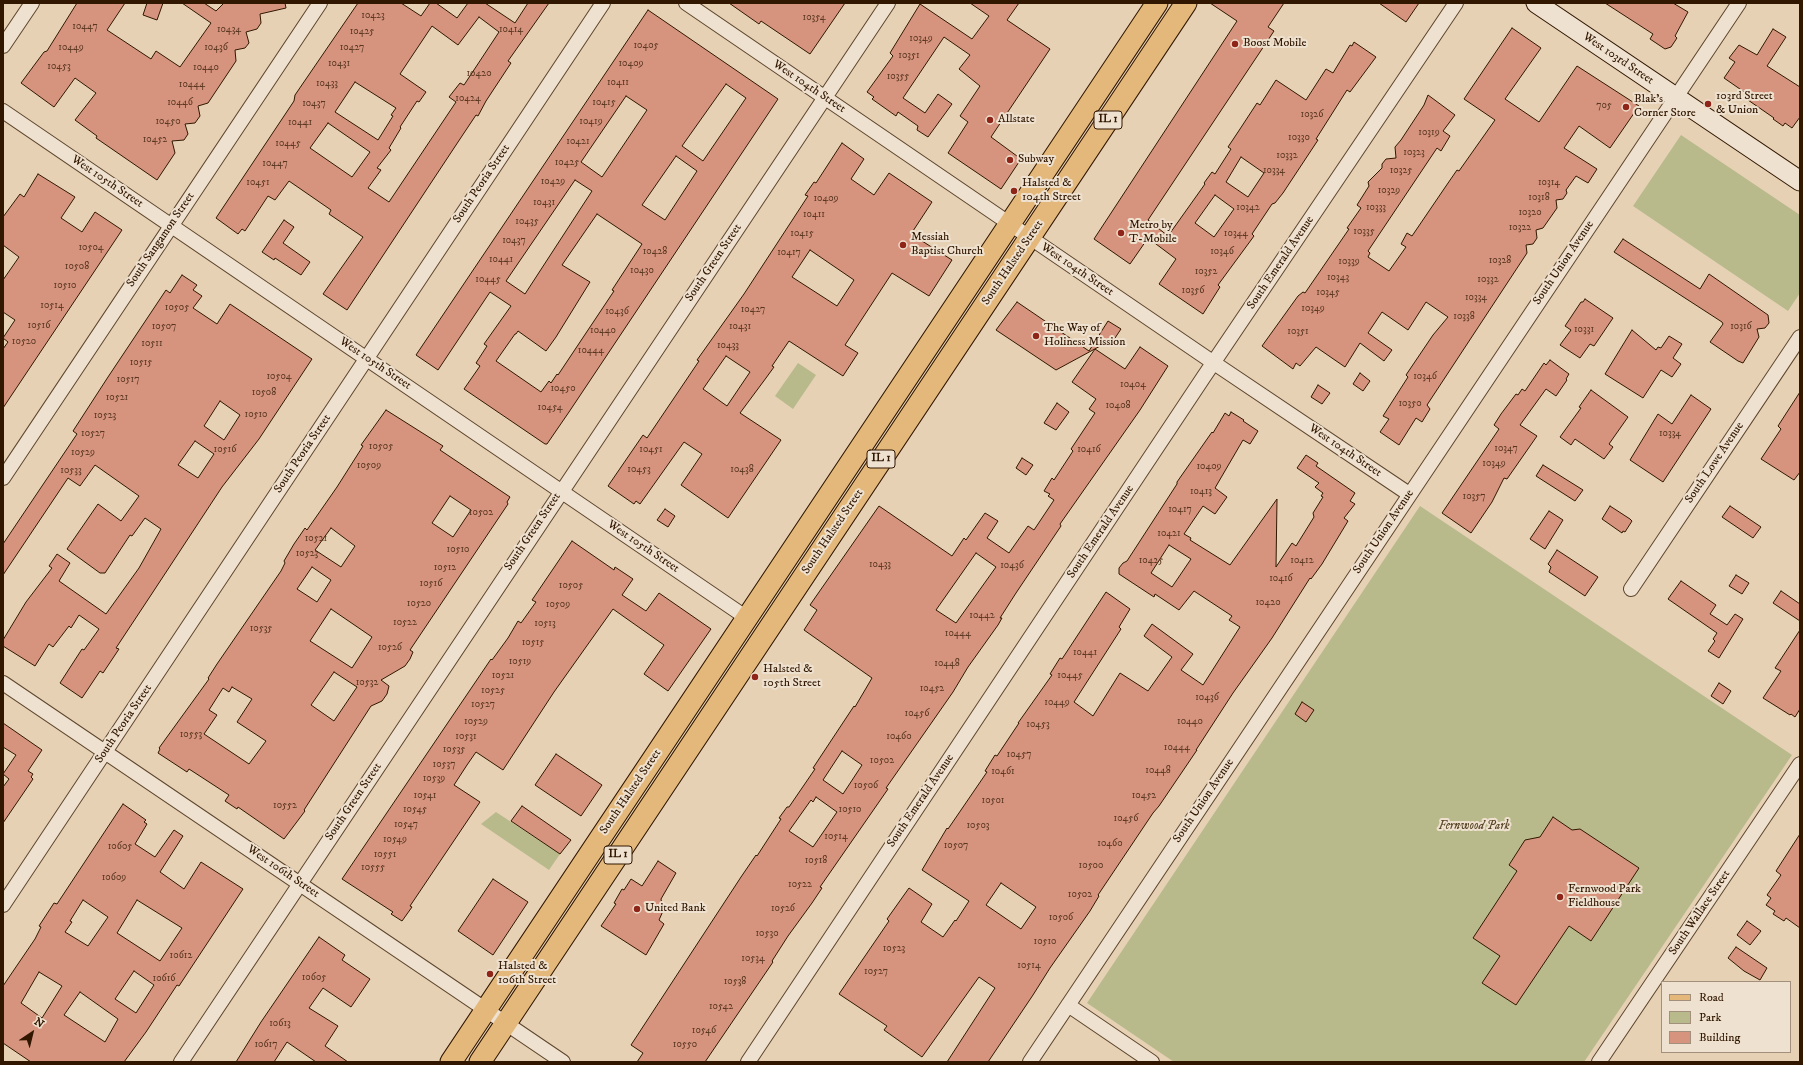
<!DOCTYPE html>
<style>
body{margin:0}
#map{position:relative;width:1803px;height:1065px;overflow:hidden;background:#e6d1b5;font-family:"IM FELL DW Pica",serif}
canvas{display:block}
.frame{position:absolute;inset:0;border:4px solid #311700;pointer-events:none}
.legend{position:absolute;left:1661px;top:981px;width:130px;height:72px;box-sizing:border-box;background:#efe1cf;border:1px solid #a3907c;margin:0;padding:5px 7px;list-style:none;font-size:12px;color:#311700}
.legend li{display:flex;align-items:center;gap:8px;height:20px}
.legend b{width:20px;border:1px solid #a3907c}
.north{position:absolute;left:12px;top:1013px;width:40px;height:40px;-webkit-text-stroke:3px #efe1cf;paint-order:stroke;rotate:35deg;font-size:11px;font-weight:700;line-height:16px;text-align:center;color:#311700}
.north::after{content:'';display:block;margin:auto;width:14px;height:18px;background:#311700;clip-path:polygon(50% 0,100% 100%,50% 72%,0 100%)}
</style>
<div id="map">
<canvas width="1803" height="1065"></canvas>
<div class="frame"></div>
<ul class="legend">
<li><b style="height:5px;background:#e3b87a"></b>Road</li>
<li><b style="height:11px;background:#b9ba8b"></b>Park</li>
<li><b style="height:11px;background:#d6947e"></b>Building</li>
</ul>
<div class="north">N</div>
</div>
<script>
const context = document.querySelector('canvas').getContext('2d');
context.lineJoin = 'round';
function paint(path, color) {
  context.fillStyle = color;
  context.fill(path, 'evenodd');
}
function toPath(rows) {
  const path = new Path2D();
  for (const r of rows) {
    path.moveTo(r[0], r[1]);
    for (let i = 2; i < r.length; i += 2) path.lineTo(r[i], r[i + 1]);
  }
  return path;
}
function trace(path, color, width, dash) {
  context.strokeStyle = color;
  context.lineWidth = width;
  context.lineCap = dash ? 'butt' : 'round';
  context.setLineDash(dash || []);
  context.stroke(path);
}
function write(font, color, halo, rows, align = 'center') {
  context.font = font + ' "IM FELL DW Pica",serif';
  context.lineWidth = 4;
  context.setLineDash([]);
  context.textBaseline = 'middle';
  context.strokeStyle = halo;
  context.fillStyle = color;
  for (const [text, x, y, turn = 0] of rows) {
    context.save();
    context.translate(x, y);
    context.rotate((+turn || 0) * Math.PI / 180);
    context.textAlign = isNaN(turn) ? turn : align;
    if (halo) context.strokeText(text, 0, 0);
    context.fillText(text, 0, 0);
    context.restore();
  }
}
paint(toPath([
 [1681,135,1800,215,1800,293,1788,311,1633,206],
 [798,363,816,375,793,409,775,396],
 [1420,506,1792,755,1584,1062,1174,1062,1087,1003],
 [496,812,560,854,549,870,481,824]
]), '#b9ba8b');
const building = toPath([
 [77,3,125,3,107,30,151,59,156,51,180,67,211,23,182,3,204,3,216,11,224,3,285,3,286,8,260,14,261,23,257,29,246,32,249,43,245,48,235,50,236,61,208,103,198,106,200,116,195,123,185,124,188,134,184,140,172,141,175,153,157,180,96,138,97,136,75,120,96,93,75,78,54,107,21,83,44,52,47,51,77,3],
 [147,3,163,3,157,20,143,15,147,3],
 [358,3,401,3,421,16,430,3,436,3,457,18,468,3,485,3,515,23,528,3,549,3,508,61,511,63,486,101,478,116,476,115,458,142,347,310,323,294,363,237,329,214,331,210,289,181,275,200,268,196,245,231,242,229,238,234,216,218,294,101,295,95,358,3],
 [479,17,499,32,464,85,460,83,449,97,456,102,389,202,368,188,381,170,377,168,391,150,389,148,401,128,400,127,417,101,419,102,426,92,400,74,432,26,458,45,479,17],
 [355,82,396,108,391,115,393,116,378,140,335,112,355,82],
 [328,123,370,152,352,177,310,148,328,123],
 [729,3,845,3,810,54,761,21,759,24,729,3],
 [970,3,1019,3,1007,20,1050,49,991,137,1021,159,1001,189,948,153,968,122,960,116,980,86,959,69,970,55,944,37,903,98,925,113,938,94,952,104,928,137,917,130,918,126,898,112,896,116,872,99,874,97,867,92,893,56,890,53,920,4,972,39,989,16,970,3],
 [1210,3,1284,3,1268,27,1274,31,1148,220,1168,236,1205,184,1204,183,1212,172,1215,174,1231,149,1228,147,1240,129,1257,103,1260,105,1276,80,1306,100,1326,69,1333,73,1350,45,1352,46,1354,42,1376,57,1350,92,1347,90,1316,139,1318,140,1283,193,1275,203,1272,204,1252,234,1254,236,1218,285,1220,287,1203,314,1159,284,1176,259,1148,238,1130,264,1094,239,1237,21,1210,3],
 [1241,157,1264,173,1248,197,1226,182,1241,157],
 [1215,195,1234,209,1214,237,1195,223,1215,195],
 [1379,3,1419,3,1406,22,1379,3],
 [1605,3,1673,3,1688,12,1675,36,1677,38,1671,47,1665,49,1650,39,1653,34,1605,3],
 [648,10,778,99,569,412,547,444,545,444,464,389,480,366,476,363,487,346,484,344,511,306,490,292,438,370,416,355,648,10],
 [726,84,746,98,703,161,682,146,726,84],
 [626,96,647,110,602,177,581,162,626,96],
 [676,156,697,171,665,220,642,205,676,156],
 [575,180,592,191,525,294,506,281,575,180],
 [597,214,642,244,612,290,614,291,558,375,557,374,551,383,549,381,541,392,496,361,515,334,516,334,518,331,546,351,556,337,590,282,562,265,597,214],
 [1512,28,1541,48,1505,99,1539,122,1577,66,1639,106,1610,148,1579,126,1564,148,1597,169,1588,183,1576,176,1566,190,1567,193,1563,199,1556,200,1557,208,1543,228,1536,230,1537,238,1533,244,1526,245,1527,253,1427,405,1430,409,1422,422,1416,418,1399,445,1380,432,1389,419,1383,416,1408,377,1406,375,1433,335,1448,317,1426,302,1408,330,1382,312,1368,333,1392,350,1384,361,1360,343,1345,367,1316,347,1300,366,1296,363,1293,369,1262,346,1298,296,1303,292,1305,293,1349,229,1347,228,1361,208,1357,205,1369,186,1368,182,1382,168,1382,164,1386,159,1396,158,1395,147,1401,140,1424,105,1428,95,1455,115,1443,131,1450,136,1441,151,1437,148,1368,251,1370,253,1368,257,1389,271,1406,247,1401,244,1407,233,1412,236,1446,186,1457,170,1459,171,1495,120,1464,99,1512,28],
 [1773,29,1786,37,1767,66,1800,87,1800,117,1792,128,1785,123,1783,126,1773,119,1774,118,1748,100,1750,96,1724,78,1735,62,1729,58,1739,45,1757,55,1773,29],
 [842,143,864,159,851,179,874,195,889,173,932,202,911,234,952,260,929,296,892,273,845,345,858,353,843,376,789,341,772,366,774,367,766,378,740,413,781,440,728,518,681,485,702,454,684,442,640,504,636,501,634,504,608,486,643,435,647,438,699,361,697,360,744,294,808,196,805,195,814,182,816,183,842,143],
 [810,250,854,280,837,306,792,277,810,250],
 [726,356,750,372,727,406,703,389,726,356],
 [38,174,75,197,61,218,82,232,95,212,122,230,3,408,3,349,8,342,3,338,15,320,3,312,3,280,19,257,3,245,3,217,20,194,24,197,38,174],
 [284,220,294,227,283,243,310,262,301,275,275,258,274,260,262,252,284,220],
 [1623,239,1700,289,1709,274,1768,315,1769,323,1765,328,1757,329,1759,337,1743,363,1738,361,1710,342,1723,324,1722,322,1614,252,1623,239],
 [182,275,197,285,193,290,202,296,193,308,217,324,230,304,312,359,259,439,222,487,153,592,116,648,119,649,103,673,100,671,82,698,60,683,82,649,84,650,99,629,79,615,71,628,69,626,53,647,49,644,35,666,3,646,3,640,26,602,52,568,49,566,57,554,70,563,59,581,106,614,139,568,161,529,145,518,132,536,130,535,105,573,100,573,67,549,98,504,121,521,139,496,95,465,80,486,68,478,3,575,3,544,77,434,73,431,108,377,166,290,170,293,182,275],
 [220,401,240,415,224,440,204,426,220,401],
 [195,441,214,454,198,478,178,465,195,441],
 [1585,299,1613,318,1594,346,1590,344,1580,358,1560,345,1571,330,1565,326,1581,302,1583,302,1585,299],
 [1017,302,1089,351,1108,321,1121,329,1115,338,1056,370,996,330,1017,302],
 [1632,330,1656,350,1658,347,1661,348,1669,336,1682,344,1673,358,1681,364,1672,377,1661,370,1643,398,1605,374,1632,330],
 [1140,347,1168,366,1140,410,1060,524,1061,526,1016,593,1000,618,1002,618,998,625,968,667,953,692,886,788,888,789,820,887,822,888,812,903,788,936,772,961,773,962,705,1062,637,1062,643,1053,631,1045,741,877,756,855,757,856,781,819,779,818,787,807,789,807,815,769,813,768,854,706,855,707,872,678,804,630,817,610,810,605,879,506,952,556,964,538,966,540,985,513,998,521,987,538,1009,553,1028,526,1034,530,1054,500,1048,496,1050,494,1044,491,1052,478,1054,480,1073,451,1071,449,1095,413,1089,409,1096,399,1072,382,1095,349,1125,369,1140,347],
 [976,553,996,567,956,623,936,610,976,553],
 [842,751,862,765,843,794,823,780,842,751],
 [816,797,837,812,813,847,789,831,811,800,813,802,816,797],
 [1550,360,1569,374,1566,379,1567,380,1556,396,1546,389,1520,425,1537,436,1507,479,1504,478,1492,502,1471,533,1442,513,1499,429,1494,425,1501,414,1516,394,1518,395,1522,389,1525,391,1544,363,1546,365,1550,360],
 [1360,373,1370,381,1363,391,1353,384,1360,373],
 [1318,385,1330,393,1322,404,1311,397,1318,385],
 [1591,390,1628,417,1609,444,1613,447,1604,459,1575,439,1571,445,1560,437,1581,408,1579,407,1591,390],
 [1800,392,1800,472,1794,480,1761,459,1781,429,1778,426,1800,392],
 [1691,395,1711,409,1663,482,1630,460,1658,414,1672,424,1691,395],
 [1057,403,1069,412,1056,430,1044,423,1057,403],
 [386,410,443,446,440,450,510,497,507,502,508,504,410,650,413,652,410,659,405,666,381,680,389,686,387,694,382,701,371,706,304,810,305,811,284,839,238,807,237,809,225,801,229,795,189,769,187,772,158,753,160,749,159,748,209,679,208,678,217,664,281,571,285,563,284,561,294,544,305,528,307,530,337,487,363,446,361,445,386,410],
 [450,496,471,510,453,537,432,523,450,496],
 [331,528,355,546,341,567,315,550,331,528],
 [312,567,331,580,317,602,297,589,312,567],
 [331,609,372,637,352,668,310,641,331,609],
 [334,672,357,687,334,721,311,705,334,672],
 [232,687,252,699,237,722,266,741,249,764,204,734,217,715,209,710,223,688,229,692,232,687],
 [1231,412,1244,420,1243,421,1258,431,1250,444,1243,440,1215,488,1227,497,1215,514,1203,506,1184,534,1191,538,1190,540,1230,565,1277,499,1276,567,1292,543,1296,546,1314,517,1313,513,1323,497,1321,496,1323,493,1315,487,1319,483,1297,468,1306,455,1318,463,1316,466,1355,493,1350,501,1355,504,1344,518,1348,521,1322,564,1311,579,1310,578,1272,638,1233,693,1196,750,1197,750,1159,806,1153,813,1098,895,1099,896,1090,911,1050,968,1033,995,988,1062,947,1062,995,988,979,977,922,1057,884,1030,887,1026,839,994,889,921,887,919,909,888,932,904,921,922,943,937,955,920,956,921,969,901,922,870,947,828,948,829,987,772,985,771,995,755,997,756,1019,723,1018,723,1052,675,1050,674,1060,658,1062,659,1106,592,1130,609,1119,627,1121,629,1074,702,1093,716,1120,673,1148,691,1172,657,1144,636,1152,624,1193,654,1181,670,1203,685,1240,627,1229,620,1232,616,1194,591,1179,610,1155,594,1154,597,1119,574,1119,568,1123,563,1127,561,1177,484,1177,482,1212,432,1213,433,1225,413,1229,416,1231,412],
 [1169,545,1191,559,1172,587,1151,573,1169,545],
 [1001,883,1036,907,1021,929,986,905,1001,883],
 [1022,458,1033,465,1026,475,1016,468,1022,458],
 [1543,465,1583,490,1575,501,1536,476,1543,465],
 [1610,506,1630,519,1632,521,1625,532,1623,531,1622,533,1602,519,1610,506],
 [1730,506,1761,527,1753,538,1722,517,1730,506],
 [665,509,675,516,668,527,657,520,665,509],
 [1549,511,1563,520,1545,549,1530,539,1549,511],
 [572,541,614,570,615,567,633,579,622,595,646,611,659,593,711,629,668,691,644,674,664,645,613,609,554,692,503,770,476,752,467,765,454,785,480,802,410,906,412,907,402,921,391,914,393,912,342,879,491,659,492,660,508,638,518,621,521,623,536,602,532,600,572,541],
 [1557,550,1598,577,1585,596,1549,572,1551,567,1548,564,1557,550],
 [1736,575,1749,583,1742,594,1729,586,1736,575],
 [1681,581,1716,605,1710,614,1727,625,1735,614,1743,619,1719,658,1708,651,1715,641,1713,639,1717,633,1668,599,1681,581],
 [1781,591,1800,604,1800,621,1773,603,1781,591],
 [1800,630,1800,709,1795,717,1791,714,1790,715,1763,698,1781,671,1775,668,1800,630],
 [1719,683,1731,691,1723,704,1711,696,1719,683],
 [1302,702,1314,710,1306,722,1295,714,1302,702],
 [3,723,42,750,28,771,33,774,31,777,33,779,3,823,3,787,9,779,3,774,16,755,3,747,3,723],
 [556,754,602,785,581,816,535,785,556,754],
 [123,804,146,820,144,822,147,824,135,844,155,857,174,830,183,836,160,872,184,889,201,862,243,889,179,986,177,985,146,1032,124,1062,31,1062,3,1043,3,986,35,939,41,927,39,926,54,903,57,904,123,804],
 [83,900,108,917,88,946,65,932,72,922,70,921,83,900],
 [137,900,182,928,160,961,117,933,137,900],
 [134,971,154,985,136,1013,115,999,134,971],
 [39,972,62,986,42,1018,21,1003,39,972],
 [80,992,118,1019,105,1042,64,1015,80,992],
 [522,806,571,840,560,854,511,821,522,806],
 [1553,817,1572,830,1580,829,1639,868,1591,941,1569,926,1516,1005,1482,983,1500,956,1473,938,1517,871,1509,865,1525,840,1540,837,1553,817],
 [1800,834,1800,928,1786,918,1784,921,1773,914,1775,911,1766,905,1771,898,1767,895,1781,875,1776,871,1800,834],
 [658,861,676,873,661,899,663,911,659,920,664,924,646,955,601,926,616,904,614,903,622,889,624,890,631,879,642,886,658,861],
 [493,879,528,902,493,955,458,931,493,879],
 [1747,921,1761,931,1750,945,1737,935,1747,921],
 [319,937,345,955,342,960,370,979,351,1007,323,988,309,1008,338,1026,325,1046,348,1062,316,1062,287,1042,274,1062,236,1062,261,1022,319,937],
 [1736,947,1767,968,1760,980,1744,971,1728,958,1736,947]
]);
paint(building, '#d6947e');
trace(building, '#311700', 1);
const street = toPath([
 [686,3,1214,363,1409,494],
 [3,46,32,3],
 [3,111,747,618],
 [3,478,320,3],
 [1631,589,1800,337],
 [3,683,563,1062],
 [3,905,603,3],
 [1068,1005,1152,1062],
 [181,1062,888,3],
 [748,1062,1203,378,1456,3],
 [1030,1062,1739,3],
 [1599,1062,1800,764]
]);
const secondary = toPath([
 [1536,3,1800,181]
]);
const primary = toPath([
 [451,1062,1157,3],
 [480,1062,1186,3]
]);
trace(street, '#5e462d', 16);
trace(secondary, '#311700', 21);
trace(primary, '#311700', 23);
trace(street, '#efe1cf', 14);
trace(secondary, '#efe1cf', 19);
trace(primary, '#e3b87a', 21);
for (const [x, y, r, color] of [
 [1235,44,4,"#8f2418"],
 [1708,104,4,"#8f2418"],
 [1626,107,4,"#8f2418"],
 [990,120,4,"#8f2418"],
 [1010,160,4,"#8f2418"],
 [1014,191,4,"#8f2418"],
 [1121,233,4,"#8f2418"],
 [903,245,4,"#8f2418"],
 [1036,336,4,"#8f2418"],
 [755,677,4,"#8f2418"],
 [1560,897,4,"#8f2418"],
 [637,909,4,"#8f2418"],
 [490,974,4,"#8f2418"]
]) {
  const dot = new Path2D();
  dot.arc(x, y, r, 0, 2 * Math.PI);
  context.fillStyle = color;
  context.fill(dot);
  trace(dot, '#efe1cf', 1.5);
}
write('10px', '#5a3620', null, [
 ["10423",373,16],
 ["10354",814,18],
 ["10447",85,27],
 ["10434",229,30],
 ["10414",511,30],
 ["10425",362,32],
 ["10349",921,39],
 ["10405",646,46],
 ["10449",71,48],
 ["10436",216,48],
 ["10427",352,48],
 ["10351",909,56],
 ["10431",339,64],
 ["10409",631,64],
 ["10453",59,67],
 ["10440",206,68],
 ["10420",479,74],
 ["10355",898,77],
 ["10411",618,83],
 ["10433",327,84],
 ["10444",192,85],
 ["10424",468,99],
 ["10446",180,103],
 ["10415",604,103],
 ["10437",314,104],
 ["705",1604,106],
 ["10326",1312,115],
 ["10450",168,122],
 ["10419",591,122],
 ["10441",300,123],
 ["10319",1429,133],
 ["10330",1299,138],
 ["10452",155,140],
 ["10421",578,142],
 ["10445",288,144],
 ["10323",1414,153],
 ["10332",1287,156],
 ["10425",567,163],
 ["10447",275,164],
 ["10334",1274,171],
 ["10325",1401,171],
 ["10429",553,182],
 ["10451",258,183],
 ["10314",1549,183],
 ["10329",1389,191],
 ["10318",1539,198],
 ["10409",826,199],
 ["10431",544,203],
 ["10342",1248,208],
 ["10333",1376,208],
 ["10320",1530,213],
 ["10411",814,215],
 ["10435",527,222],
 ["10322",1520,228],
 ["10335",1364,232],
 ["10415",802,234],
 ["10344",1236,234],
 ["10437",514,241],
 ["10504",91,248],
 ["10428",655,252],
 ["10346",1222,252],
 ["10417",789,253],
 ["10441",501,260],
 ["10328",1500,261],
 ["10339",1349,262],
 ["10508",77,267],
 ["10430",642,271],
 ["10352",1206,272],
 ["10343",1338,278],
 ["10445",488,280],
 ["10332",1488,280],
 ["10510",65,286],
 ["10356",1193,291],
 ["10345",1328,293],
 ["10334",1476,298],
 ["10514",52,306],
 ["10505",177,308],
 ["10349",1313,309],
 ["10427",753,310],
 ["10436",617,312],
 ["10338",1464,317],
 ["10516",39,326],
 ["10507",164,327],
 ["10431",740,327],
 ["10316",1741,327],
 ["10331",1584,330],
 ["10440",603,331],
 ["10351",1298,332],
 ["10520",24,342],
 ["10511",152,344],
 ["10433",728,346],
 ["10444",591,351],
 ["10515",141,363],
 ["10504",279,377],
 ["10346",1425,377],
 ["10517",128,380],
 ["10404",1133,385],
 ["10450",563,389],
 ["10508",264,393],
 ["10521",117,398],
 ["10350",1410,404],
 ["10408",1118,406],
 ["10454",550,408],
 ["10510",256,415],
 ["10523",105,416],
 ["10527",93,434],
 ["10334",1670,434],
 ["10505",381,447],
 ["10347",1506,449],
 ["10516",225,450],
 ["10451",651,450],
 ["10416",1089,450],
 ["10529",83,453],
 ["10349",1494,464],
 ["10509",369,466],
 ["10409",1209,467],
 ["10453",639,470],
 ["10438",742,470],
 ["10533",71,471],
 ["10413",1201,492],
 ["10357",1474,497],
 ["10417",1180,510],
 ["10502",481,513],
 ["10421",1169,534],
 ["10521",316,539],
 ["10510",458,550],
 ["10523",307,554],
 ["10425",1151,561],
 ["10412",1302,561],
 ["10433",880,565],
 ["10436",1012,566],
 ["10512",445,568],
 ["10416",1281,579],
 ["10516",431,584],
 ["10505",571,586],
 ["10420",1268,603],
 ["10520",419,604],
 ["10509",558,605],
 ["10442",982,616],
 ["10522",405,623],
 ["10513",545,624],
 ["10535",261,629],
 ["10444",958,634],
 ["10515",533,643],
 ["10526",390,648],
 ["10441",1085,653],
 ["10519",520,662],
 ["10448",947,664],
 ["10521",503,676],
 ["10445",1070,676],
 ["10532",367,683],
 ["10452",932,689],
 ["10525",493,691],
 ["10436",1207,698],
 ["10449",1057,703],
 ["10527",483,705],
 ["10456",917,714],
 ["10529",476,722],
 ["10440",1190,722],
 ["10453",1038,725],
 ["10553",191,735],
 ["10531",466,737],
 ["10460",899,737],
 ["10444",1177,748],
 ["10535",454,750],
 ["10457",1019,755],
 ["10502",882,761],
 ["10537",444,765],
 ["10448",1158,771],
 ["10461",1003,772],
 ["10539",434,779],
 ["10506",866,786],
 ["10541",425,796],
 ["10452",1144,796],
 ["10501",993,801],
 ["10552",285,806],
 ["10545",415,810],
 ["10510",850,810],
 ["10456",1126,819],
 ["10547",406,825],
 ["10503",978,826],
 ["10514",836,837],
 ["10549",395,840],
 ["10460",1110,844],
 ["10507",956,846],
 ["10605",120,847],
 ["10551",385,855],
 ["10518",816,861],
 ["10500",1091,866],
 ["10555",373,868],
 ["10609",114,878],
 ["10522",800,885],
 ["10502",1080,895],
 ["10526",783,909],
 ["10506",1061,918],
 ["10530",767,934],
 ["10510",1045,942],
 ["10523",894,949],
 ["10612",181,956],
 ["10534",753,959],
 ["10514",1029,966],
 ["10527",876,972],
 ["10605",314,978],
 ["10616",164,979],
 ["10538",735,982],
 ["10542",721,1007],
 ["10613",280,1024],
 ["10546",704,1031],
 ["10617",266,1045],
 ["10550",685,1045]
]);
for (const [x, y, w] of [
 [1108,120,28],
 [881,459,28],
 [618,855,28]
]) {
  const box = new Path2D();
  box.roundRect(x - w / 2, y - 9, w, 18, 3);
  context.fillStyle = '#efe1cf';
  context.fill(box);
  trace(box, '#311700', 1);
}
write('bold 11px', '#311700', null, [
 ["IL 1",1108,120],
 ["IL 1",881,459],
 ["IL 1",618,855]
]);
write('12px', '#311700', '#efe1cf', [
 ["Boost Mobile",1243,44],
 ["103rd Street",1716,97],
 ["& Union",1716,111],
 ["Blak's",1634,100],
 ["Corner Store",1634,114],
 ["Allstate",998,120],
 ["Subway",1018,160],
 ["Halsted &",1022,184],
 ["104th Street",1022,198],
 ["Metro by",1129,226],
 ["T-Mobile",1129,240],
 ["Messiah",911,238],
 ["Baptist Church",911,252],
 ["The Way of",1044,329],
 ["Holiness Mission",1044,343],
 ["Halsted &",763,670],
 ["105th Street",763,684],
 ["Fernwood Park",1568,890],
 ["Fieldhouse",1568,904],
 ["United Bank",645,909],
 ["Halsted &",498,967],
 ["106th Street",498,981]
], 'left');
write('12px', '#311700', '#efe1cf', [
 ["West 103rd Street",1618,59,34],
 ["West 104th Street",809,87,34],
 ["West 105th Street",107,182,34],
 ["South Peoria Street",482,184,-56],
 ["South Sangamon Street",161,240,-56],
 ["South Green Street",714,263,-56],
 ["South Halsted Street",1013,263,-56],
 ["South Emerald Avenue",1281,263,-56],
 ["South Union Avenue",1564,263,-56],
 ["West 104th Street",1077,270,34],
 ["West 105th Street",375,364,34],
 ["West 104th Street",1345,451,34],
 ["South Peoria Street",303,454,-56],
 ["South Lowe Avenue",1715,463,-56],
 ["South Green Street",533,532,-56],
 ["South Halsted Street",833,532,-56],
 ["South Emerald Avenue",1101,532,-56],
 ["South Union Avenue",1384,532,-56],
 ["West 105th Street",643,547,34],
 ["South Peoria Street",124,724,-56],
 ["South Halsted Street",631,792,-56],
 ["South Emerald Avenue",921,801,-56],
 ["South Union Avenue",1204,801,-56],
 ["South Green Street",354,802,-56],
 ["West 106th Street",283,872,34],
 ["South Wallace Street",1700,913,-56]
]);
write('italic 12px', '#5a482a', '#efe1cf', [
 ["Fernwood Park",1474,827]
]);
</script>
